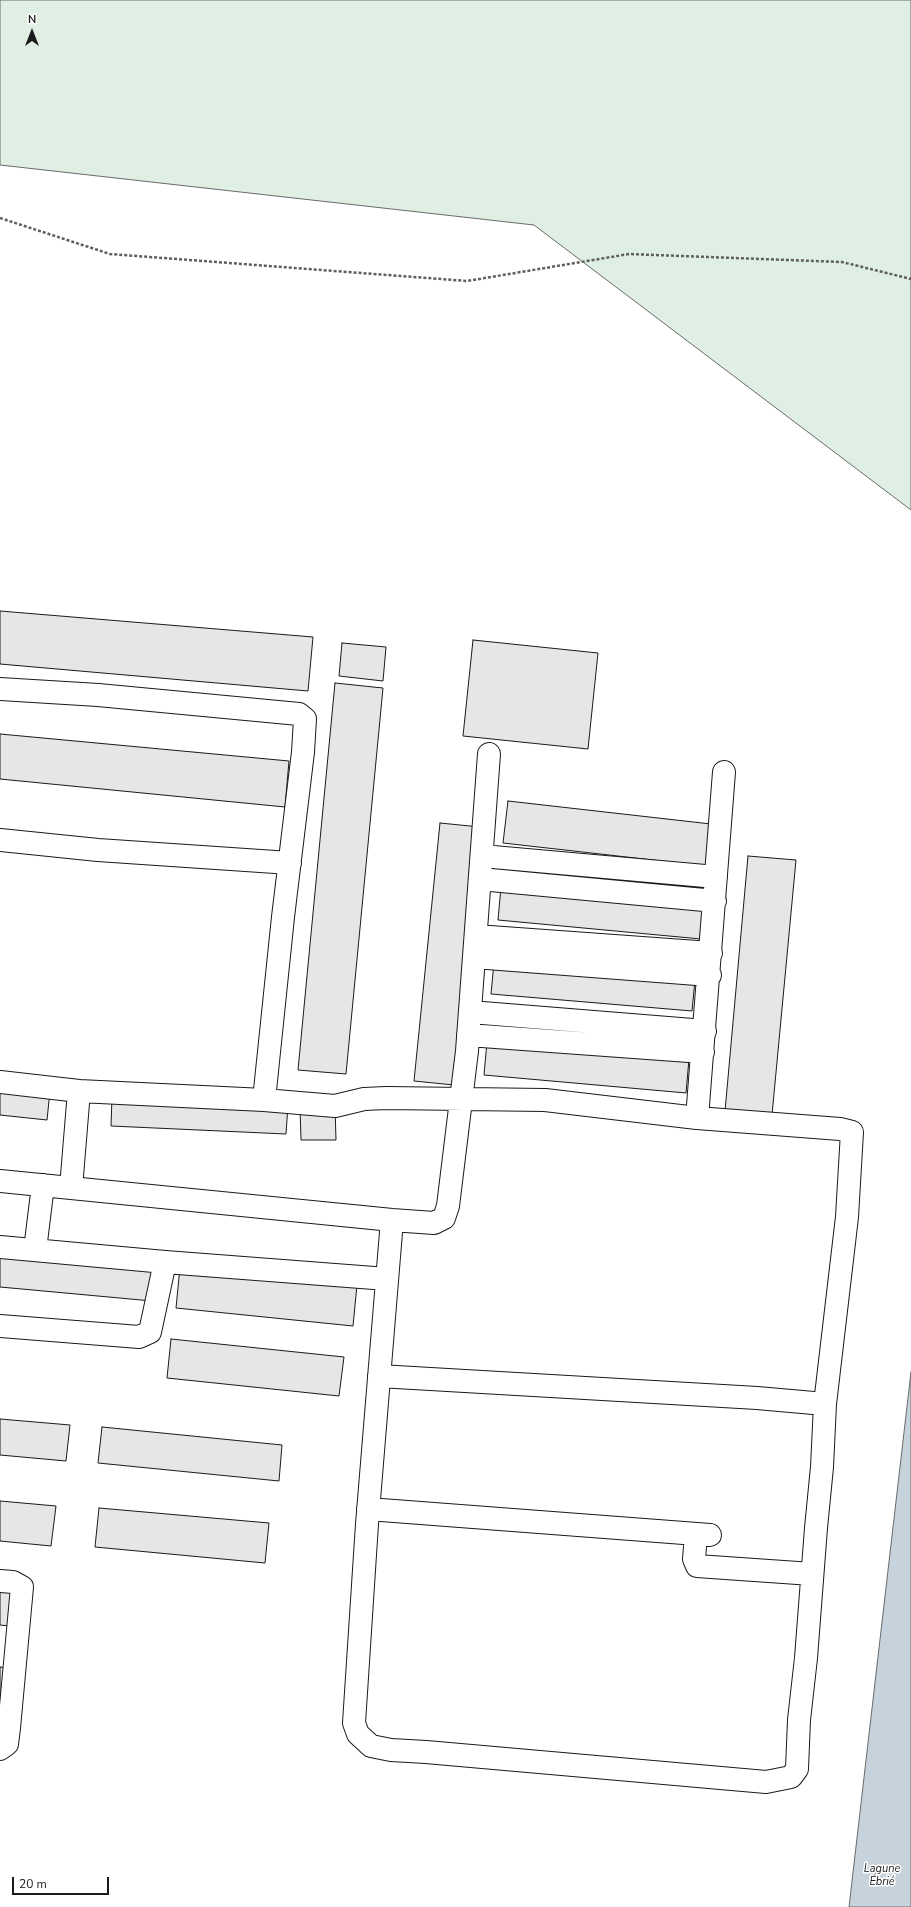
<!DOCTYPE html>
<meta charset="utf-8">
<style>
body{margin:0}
#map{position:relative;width:911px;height:1907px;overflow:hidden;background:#fff;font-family:"Nunito Sans",sans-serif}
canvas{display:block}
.north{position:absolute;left:12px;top:12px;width:40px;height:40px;-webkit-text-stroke:3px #fff;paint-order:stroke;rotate:0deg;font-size:11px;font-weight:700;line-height:16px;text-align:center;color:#1a1a1a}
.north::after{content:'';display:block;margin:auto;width:14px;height:18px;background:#1a1a1a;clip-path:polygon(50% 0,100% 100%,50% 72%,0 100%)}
.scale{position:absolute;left:12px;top:1877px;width:97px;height:18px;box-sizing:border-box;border:2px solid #1a1a1a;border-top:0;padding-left:5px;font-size:12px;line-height:14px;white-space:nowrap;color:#1a1a1a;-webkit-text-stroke:3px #fff;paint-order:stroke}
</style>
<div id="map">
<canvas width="911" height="1907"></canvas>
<div class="north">N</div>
<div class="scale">20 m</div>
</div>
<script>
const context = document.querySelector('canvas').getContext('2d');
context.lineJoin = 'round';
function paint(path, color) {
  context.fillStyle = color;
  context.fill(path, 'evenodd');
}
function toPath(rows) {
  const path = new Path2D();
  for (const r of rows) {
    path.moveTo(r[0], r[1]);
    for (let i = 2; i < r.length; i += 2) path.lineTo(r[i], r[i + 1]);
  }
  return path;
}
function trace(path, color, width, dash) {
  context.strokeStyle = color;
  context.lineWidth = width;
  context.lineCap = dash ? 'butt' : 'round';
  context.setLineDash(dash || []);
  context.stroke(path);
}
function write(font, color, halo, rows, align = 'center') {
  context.font = font + ' "Nunito Sans",sans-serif';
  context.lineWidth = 3;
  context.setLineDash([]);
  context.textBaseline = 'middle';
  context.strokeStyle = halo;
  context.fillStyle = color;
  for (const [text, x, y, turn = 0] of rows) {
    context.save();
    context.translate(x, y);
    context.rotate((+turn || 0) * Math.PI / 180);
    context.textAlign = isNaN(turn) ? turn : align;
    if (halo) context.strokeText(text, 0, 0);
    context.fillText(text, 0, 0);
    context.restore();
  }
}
const green = toPath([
 [0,0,911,0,911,510,534,225,0,165,0,0]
]);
paint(green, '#e0efe3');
trace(green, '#6a6a6a', 1);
const water = toPath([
 [911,1372,911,1907,849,1907,911,1372]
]);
paint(water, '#c6d2dc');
trace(water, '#6a6a6a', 1);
const building = toPath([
 [0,611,313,637,308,691,0,664,0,611],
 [473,640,598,653,588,749,463,736,473,640],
 [342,643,386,647,383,681,339,676,342,643],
 [335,683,383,688,346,1074,298,1070,335,683],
 [0,734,289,761,285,807,0,779,0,734],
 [508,801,711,824,706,866,503,843,508,801],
 [440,823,480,827,454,1085,414,1081,440,823],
 [748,856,796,860,772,1115,725,1111,748,856],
 [501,887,704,906,701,939,498,920,501,887],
 [494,962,695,980,692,1011,491,994,494,962],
 [487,1042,689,1059,686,1093,484,1075,487,1042],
 [0,1086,50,1091,47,1120,0,1115,0,1086],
 [112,1097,288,1105,286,1134,111,1126,112,1097],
 [335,1106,336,1140,301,1140,300,1107,335,1106],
 [0,1252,156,1267,152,1301,0,1287,0,1252],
 [180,1267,357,1285,353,1326,176,1308,180,1267],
 [171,1339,344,1357,339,1396,167,1378,171,1339],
 [0,1419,70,1425,66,1461,0,1455,0,1419],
 [102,1427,282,1445,279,1481,98,1463,102,1427],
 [0,1501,56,1506,51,1546,0,1541,0,1501],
 [99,1508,269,1523,265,1563,95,1547,99,1508],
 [0,1587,12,1588,9,1626,0,1625,0,1587],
 [0,1667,7,1668,0,1708,0,1667]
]);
paint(building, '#e6e6e6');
trace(building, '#1a1a1a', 1);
const minor = toPath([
 [0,689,98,695,299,714,305,719,303,752,283,917,264,1100],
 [0,840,98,850,290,863],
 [482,856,716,877],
 [480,879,715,901],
 [476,936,711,953],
 [474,957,710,975],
 [470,1012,705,1031],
 [468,1035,703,1052],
 [0,1082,79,1091],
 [697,1118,724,772],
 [0,1181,392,1220,434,1223,444,1218,448,1206,467,1051,489,754],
 [71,1188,79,1091,264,1100,335,1106,364,1099,386,1098,545,1100,697,1118,840,1129,852,1132,847,1217,825,1404,822,1467,816,1528,806,1658,799,1720,797,1769,791,1777,766,1782,426,1752,391,1750,371,1746,358,1734,354,1723,367,1524,392,1220],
 [0,1247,165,1262,387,1279],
 [35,1250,43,1185],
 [0,1326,139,1337,150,1332,165,1262],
 [379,1376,757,1398,825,1404],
 [368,1509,710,1535],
 [696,1534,694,1559,697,1566,812,1574],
 [0,1581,13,1582,22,1587,9,1728,7,1744,0,1749]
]);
trace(minor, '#1a1a1a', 24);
trace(toPath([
 [0,218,110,254,467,281,629,254,842,262,911,279]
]), '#5f5f5f', 2.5, [3, 2]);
trace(minor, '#fff', 22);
write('italic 11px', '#1a1a1a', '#fff', [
 ["Lagune",882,1869],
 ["Ébrié",882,1882]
]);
</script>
